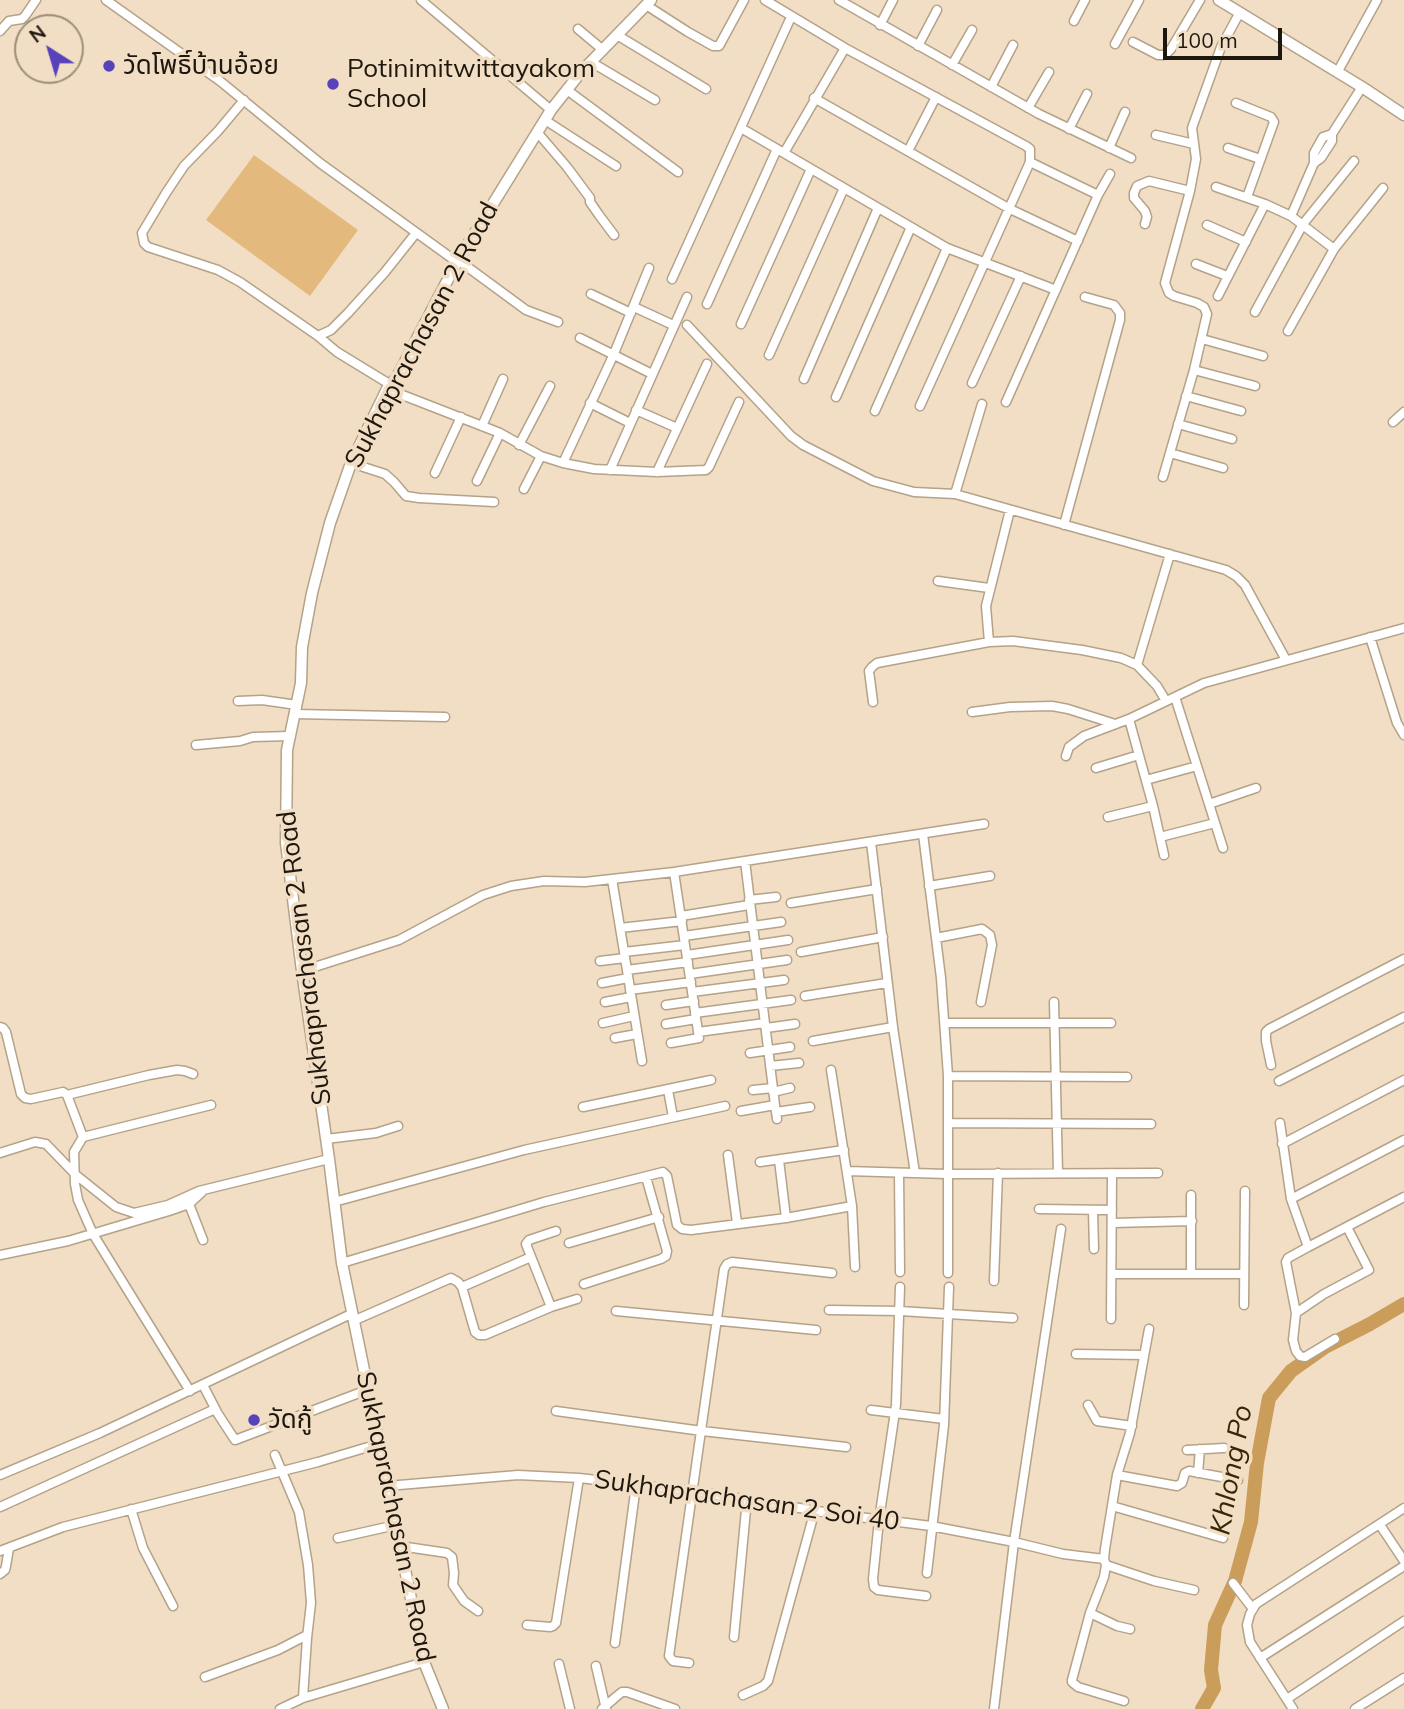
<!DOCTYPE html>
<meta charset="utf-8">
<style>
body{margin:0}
#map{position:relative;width:1404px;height:1709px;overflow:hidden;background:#f1dec4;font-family:Mulish,sans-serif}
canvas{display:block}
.north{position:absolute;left:14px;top:14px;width:70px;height:70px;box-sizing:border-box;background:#f1dec4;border:2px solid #9d8e7b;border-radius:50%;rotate:323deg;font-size:19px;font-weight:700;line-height:28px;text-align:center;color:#1e170e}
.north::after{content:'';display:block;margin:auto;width:24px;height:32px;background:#5842ba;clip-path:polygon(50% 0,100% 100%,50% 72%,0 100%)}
.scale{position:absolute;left:1163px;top:28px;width:119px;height:32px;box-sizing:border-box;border:4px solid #1e170e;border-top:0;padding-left:9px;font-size:21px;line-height:24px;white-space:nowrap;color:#1e170e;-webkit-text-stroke:5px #f1dec4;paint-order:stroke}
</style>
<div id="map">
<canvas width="1404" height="1709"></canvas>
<div class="north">N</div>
<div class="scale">100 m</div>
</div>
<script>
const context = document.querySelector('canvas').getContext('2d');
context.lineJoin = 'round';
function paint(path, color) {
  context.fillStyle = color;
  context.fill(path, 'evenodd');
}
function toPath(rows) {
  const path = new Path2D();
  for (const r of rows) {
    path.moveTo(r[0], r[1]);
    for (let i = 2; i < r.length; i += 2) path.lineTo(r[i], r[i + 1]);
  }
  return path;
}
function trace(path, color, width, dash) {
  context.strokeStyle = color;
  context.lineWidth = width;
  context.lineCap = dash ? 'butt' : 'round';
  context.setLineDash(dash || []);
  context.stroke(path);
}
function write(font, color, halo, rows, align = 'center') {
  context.font = font + ' Mulish,"Noto Sans Thai",sans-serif';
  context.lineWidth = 7;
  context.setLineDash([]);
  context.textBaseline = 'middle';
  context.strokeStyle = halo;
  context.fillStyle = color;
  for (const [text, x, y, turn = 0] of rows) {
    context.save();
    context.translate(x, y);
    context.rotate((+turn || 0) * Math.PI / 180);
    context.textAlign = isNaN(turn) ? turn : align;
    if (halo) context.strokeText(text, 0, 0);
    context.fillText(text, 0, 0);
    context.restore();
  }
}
paint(toPath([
 [254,155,358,230,310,296,206,220]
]), '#e4b97e');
trace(toPath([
 [1202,1709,1214,1688,1211,1670,1215,1625,1235,1581,1251,1522,1257,1463,1269,1398,1291,1371,1325,1347,1370,1324,1404,1304]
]), '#cb9d5a', 14);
const minor = toPath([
 [106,0,220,81,320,163,457,262],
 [421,0,551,110],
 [765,0,845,48,1026,146,1030,149,1030,162,920,406],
 [839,0,1039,114,1131,158],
 [646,5,688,32,713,46,719,46,744,0],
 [1074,21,1085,0],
 [880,25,893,0],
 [578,29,603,50],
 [0,31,9,21,22,19,25,16,36,0],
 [617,35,706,89],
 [1133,42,1158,55,1163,55,1167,53,1171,49,1200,0],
 [1115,44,1139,0],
 [918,46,937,10],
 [591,62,655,100],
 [952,65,972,30],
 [1338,71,1377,0],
 [991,87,1013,45],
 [567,90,678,172],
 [814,98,1010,209,1078,241],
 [244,100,218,131,184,166,166,193,142,233,144,243,148,247,218,270,240,282,318,336,337,352,391,385],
 [1236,103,1271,117,1274,122,1247,197],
 [1028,108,1049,72],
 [545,120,616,166],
 [741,128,947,248,1056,290],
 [1069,129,1087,94],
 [537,132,567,167,590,198,590,202,599,215,614,235],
 [1156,135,1194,144],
 [1109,148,1125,112],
 [1228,148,1260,159],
 [908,151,936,97],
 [784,153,845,48],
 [1030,162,1098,195],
 [1314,163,1321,158,1332,141,1332,134,1362,87],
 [1216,187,1265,204,1291,216,1334,249],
 [1291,216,1314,163,1314,153,1323,137,1332,134],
 [1145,224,1147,217,1145,211,1134,198,1134,193,1137,186,1149,181,1190,191],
 [1207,225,1246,242],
 [458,260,526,310,558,322],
 [1196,264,1227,276],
 [672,279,791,17],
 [591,294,631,313],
 [1218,296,1265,204],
 [707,304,777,149],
 [634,307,673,325],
 [1255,312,1303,224,1354,161],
 [741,324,811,169],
 [687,325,791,436,803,445,873,481,914,492,955,494,1226,570,1236,576,1245,585,1286,660],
 [1288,331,1334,249,1383,188],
 [318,336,331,330,348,313,385,272,416,233],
 [580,338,652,374],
 [1202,339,1263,356],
 [769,355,844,188],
 [1194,370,1255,386],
 [804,379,878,208],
 [972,383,1021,276],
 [387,389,500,433,541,456,563,463,594,469,657,472,706,470,709,467,739,402],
 [1186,396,1241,411],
 [836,397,911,227],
 [1006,402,1098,195,1110,174],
 [590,403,630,423],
 [636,410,677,428],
 [875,411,947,248],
 [1393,422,1404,412],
 [1178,424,1232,439],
 [482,426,503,379],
 [519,445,550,386],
 [1170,453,1223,468],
 [351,463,385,474,394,482,406,496,419,498,494,502],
 [563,463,613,356,649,268],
 [610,470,687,297],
 [657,472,707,364],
 [435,473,461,417],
 [1163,477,1194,370,1207,314,1204,307,1197,303,1174,296,1169,293,1165,283,1190,191,1196,159,1192,128,1221,47,1240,12],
 [477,481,500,433],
 [524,489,541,456],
 [955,494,982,404],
 [1064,525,1120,320,1120,313,1114,305,1085,297],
 [938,581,989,588],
 [1370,637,1397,723,1404,735],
 [989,642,986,606,1010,510],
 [1137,665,1170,554],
 [1175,697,1223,848],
 [238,701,262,700,297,705],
 [873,702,869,671,872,667,877,663,989,642,1013,641,1082,650,1121,658,1137,665,1157,686,1166,701],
 [972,712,1010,707,1052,706,1068,709,1115,724],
 [295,714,445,717],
 [1129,719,1153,806,1164,855],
 [196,745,240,741,253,737,290,736],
 [1066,756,1069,747,1084,736,1129,719,1204,683,1404,628],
 [1096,768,1139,755],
 [1146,780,1197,766],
 [1209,804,1256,788],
 [1108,817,1153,806],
 [923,834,941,978,948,1076,948,1273],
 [1160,837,1215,823],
 [871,842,893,1027,915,1173],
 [745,861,775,1105],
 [612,879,642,1061],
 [929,886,990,876],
 [749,900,776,897],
 [791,903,877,889],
 [681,916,749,905],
 [620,928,682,921],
 [684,936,781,922],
 [936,938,982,929,990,935,992,945,981,1002],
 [624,952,685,945],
 [801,952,883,937],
 [687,955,788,940],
 [600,961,625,958],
 [627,970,688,962],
 [302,971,399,940,483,895,511,886,544,881,585,882,674,872,984,824],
 [690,974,787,960],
 [602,983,628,978],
 [630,990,691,982],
 [692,992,784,980],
 [805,996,887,983],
 [605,1002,631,997],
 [1054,1002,1058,1173],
 [666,1005,694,1001],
 [695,1013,791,1000],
 [603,1023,634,1016],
 [945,1023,1111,1023],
 [666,1024,696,1019],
 [0,1027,3,1028,6,1032,21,1094,25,1098,31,1099,63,1092,67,1095,83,1137],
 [766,1028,795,1024],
 [698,1032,765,1023],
 [615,1038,637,1034],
 [813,1041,893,1027],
 [671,1043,699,1038,674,872],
 [750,1053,790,1047],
 [1271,1065,1266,1041,1266,1032,1269,1029,1404,959],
 [770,1066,799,1063],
 [831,1070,852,1206,855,1267],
 [948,1076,1127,1077],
 [1279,1081,1404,1017],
 [668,1090,673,1117],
 [753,1090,773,1088],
 [773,1092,790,1088],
 [67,1095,149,1075,177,1070,185,1071,193,1074],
 [583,1107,711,1080],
 [741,1111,775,1105,777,1119],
 [776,1112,810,1107],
 [948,1123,1151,1124],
 [1280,1123,1291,1199,1308,1247],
 [326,1139,376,1133,398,1126],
 [1282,1144,1404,1080],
 [0,1153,35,1142,46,1144,76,1175,116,1207,134,1213,168,1205,199,1191,329,1159],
 [728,1155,737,1223],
 [779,1160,786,1218],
 [760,1162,844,1150],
 [847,1171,947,1174,1158,1173],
 [899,1173,900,1272],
 [1291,1199,1404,1140],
 [334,1202,524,1150,725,1106],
 [189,1204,203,1240],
 [1039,1209,1112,1210],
 [1093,1210,1094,1249],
 [1112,1223,1192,1221],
 [569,1243,659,1217],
 [0,1255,68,1241,169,1211,189,1204,202,1192],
 [342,1263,544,1202,663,1172,667,1176,677,1225,682,1229,691,1230,786,1218,852,1206],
 [1112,1274,1243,1274],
 [1191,1274,1191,1195],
 [994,1281,998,1173],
 [584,1284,661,1259,666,1256,667,1251,646,1177],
 [462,1287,531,1257],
 [900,1287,896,1405,879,1520,873,1579,874,1587,878,1590,926,1596],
 [1244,1305,1245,1191],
 [551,1307,526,1244,529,1240,556,1231],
 [829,1310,900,1311,1013,1318],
 [616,1311,816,1330],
 [1296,1313,1324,1294,1369,1270,1347,1227],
 [1111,1319,1112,1173],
 [353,1321,451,1278,458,1282,462,1287,475,1332,479,1335,485,1335,551,1307,577,1299],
 [1335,1339,1305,1357,1300,1356,1296,1351,1293,1340,1296,1313,1286,1262,1288,1258,1308,1247,1404,1197],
 [1076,1354,1144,1355],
 [203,1385,218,1414,235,1440,367,1390],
 [190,1391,93,1234,78,1200,75,1184,74,1152,83,1137,211,1105],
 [1088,1405,1097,1421,1132,1426],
 [871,1410,944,1419],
 [556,1411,702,1431,846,1447],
 [1187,1450,1224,1448],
 [275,1455,299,1512,308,1565,311,1603,307,1638,303,1698],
 [1198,1473,1200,1449],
 [0,1475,100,1433,351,1314],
 [1117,1475,1177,1486,1182,1483,1185,1473,1189,1471,1238,1480],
 [387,1486,518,1475,579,1478,693,1491,843,1515,931,1526,1014,1542,1063,1554,1104,1559],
 [1112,1506,1223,1538],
 [0,1507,215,1409],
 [131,1509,143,1548,173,1606],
 [1380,1525,1404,1561],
 [338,1538,396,1525],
 [400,1546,447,1553,452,1557,454,1573,453,1585,464,1601,478,1611],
 [0,1551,63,1527,318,1462,378,1444],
 [1106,1565,1154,1581,1194,1590],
 [927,1573,944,1425,949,1287],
 [0,1574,5,1570,6,1566,9,1548],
 [1233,1583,1253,1609],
 [1090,1613,1117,1626,1130,1629],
 [527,1625,550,1627,553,1626,556,1623,579,1478],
 [734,1637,747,1499],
 [615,1643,636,1485],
 [1260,1658,1404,1566],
 [689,1663,673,1661,669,1656,724,1269,727,1264,732,1262,832,1273],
 [559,1664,570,1709],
 [596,1666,606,1709],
 [205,1677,278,1650,307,1635],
 [743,1695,763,1686,768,1681,815,1510],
 [1287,1699,1404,1621],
 [1124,1701,1078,1687,1072,1682,1072,1680,1090,1613,1104,1577,1106,1565,1104,1559,1105,1549,1117,1475,1130,1433,1149,1329],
 [280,1709,303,1698,424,1662],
 [602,1709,617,1696,622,1692,627,1692,675,1709],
 [994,1709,1014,1542,1061,1229],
 [1293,1709,1250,1642,1247,1625,1250,1614,1256,1604,1404,1508],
 [1355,1709,1404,1678]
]);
const tertiary = toPath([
 [1219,0,1362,87,1404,115],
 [443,1709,424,1662,342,1263,329,1159,302,971,286,843,287,750,301,683,302,647,312,593,330,523,351,463,387,389,397,377,457,262,551,110,581,72,651,0]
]);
trace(minor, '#b4a289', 11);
trace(tertiary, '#b4a289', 13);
trace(minor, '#fff', 8);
trace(tertiary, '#fff', 10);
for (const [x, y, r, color] of [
 [109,66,7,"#5842ba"],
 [333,84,7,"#5842ba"],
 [254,1420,7,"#5842ba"]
]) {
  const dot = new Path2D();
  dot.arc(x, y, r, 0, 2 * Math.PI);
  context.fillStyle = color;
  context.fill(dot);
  trace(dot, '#f1dec4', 2.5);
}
write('26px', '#1e170e', '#f1dec4', [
 ["วัดโพธิ์บ้านอ้อย",123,66],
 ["Potinimitwittayakom",347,69],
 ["School",347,99],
 ["วัดกู้",268,1420]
], 'left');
write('26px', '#1e170e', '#f1dec4', [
 ["Sukhaprachasan 2 Road",422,335,-62],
 ["Sukhaprachasan 2 Road",305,958,-97],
 ["Sukhaprachasan 2 Soi 40",747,1501,8],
 ["Sukhaprachasan 2 Road",395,1517,78]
]);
write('italic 28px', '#392607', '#f1dec4', [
 ["Khlong Po",1232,1470,-80]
]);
</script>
